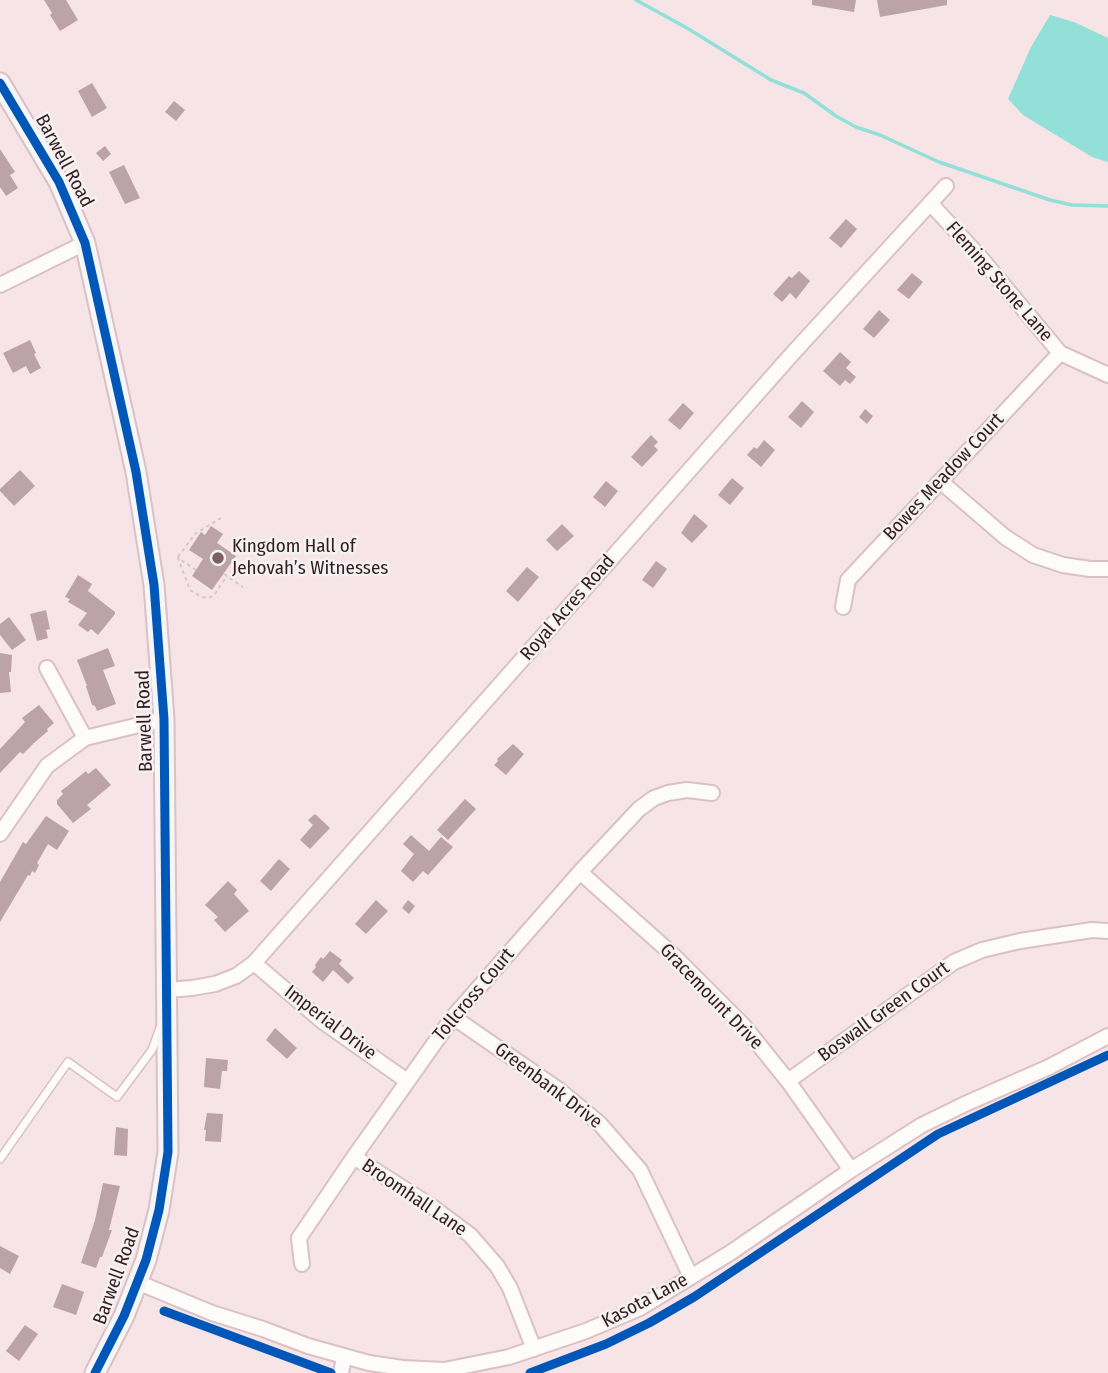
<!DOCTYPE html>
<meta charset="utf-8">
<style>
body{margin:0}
canvas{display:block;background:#f7e4e7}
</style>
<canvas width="1108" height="1373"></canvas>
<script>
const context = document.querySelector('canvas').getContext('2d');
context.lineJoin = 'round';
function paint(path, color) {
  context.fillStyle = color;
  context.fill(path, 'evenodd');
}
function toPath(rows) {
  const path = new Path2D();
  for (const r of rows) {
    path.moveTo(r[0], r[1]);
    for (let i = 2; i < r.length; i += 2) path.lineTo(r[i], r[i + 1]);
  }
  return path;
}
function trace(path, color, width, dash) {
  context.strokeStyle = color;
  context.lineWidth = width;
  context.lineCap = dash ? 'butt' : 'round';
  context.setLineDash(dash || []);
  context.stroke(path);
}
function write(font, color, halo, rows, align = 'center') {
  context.font = font + ' "Fira Sans Condensed",sans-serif';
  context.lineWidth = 5;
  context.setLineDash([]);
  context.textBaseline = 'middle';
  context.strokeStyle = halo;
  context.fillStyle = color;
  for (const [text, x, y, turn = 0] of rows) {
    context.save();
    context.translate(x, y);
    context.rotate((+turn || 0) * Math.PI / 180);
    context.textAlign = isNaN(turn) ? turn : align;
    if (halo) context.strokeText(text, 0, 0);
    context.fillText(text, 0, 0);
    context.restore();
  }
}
paint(toPath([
 [1050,15,1074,22,1108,38,1108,162,1092,157,1023,115,1008,99,1031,47]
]), '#92e0d8');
trace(toPath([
 [636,0,687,28,771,80,804,93,836,116,856,127,880,135,939,162,1050,200,1072,205,1108,206]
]), '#92e0d8', 3.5);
paint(toPath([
 [44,0,66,0,78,20,60,31,50,15,52,13],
 [812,0,856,0,854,12,812,5],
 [877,0,947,0,947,5,880,17],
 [92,83,107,108,92,117,78,91],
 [174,101,185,110,176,121,165,112],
 [105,146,111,154,103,161,96,153],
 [0,149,15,172,10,175,18,188,6,196,0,187],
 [124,165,140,198,125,204,109,172],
 [846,219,857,229,841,248,829,238],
 [799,271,810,281,796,299,790,293,782,302,773,294,789,276,792,278],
 [912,273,923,282,909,299,897,290],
 [879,310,890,320,874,338,863,329],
 [30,340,36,353,34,354,41,368,30,374,26,366,13,373,3,353],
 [840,352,851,362,846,368,856,377,850,384,845,380,840,386,823,371],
 [802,401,814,412,801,428,788,417],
 [683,403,694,413,680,430,668,420],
 [865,409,873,416,867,424,859,417],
 [651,435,658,442,654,446,658,450,642,467,631,457],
 [764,440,775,450,761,467,747,455,754,447,757,449],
 [20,470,35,486,14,506,0,491,0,489],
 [732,478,744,488,730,505,718,495],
 [606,481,618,491,605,507,593,497],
 [694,514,708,526,692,543,681,533],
 [562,524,574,536,557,551,546,540],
 [211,526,223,534,217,543,236,556,212,590,192,576,203,559,189,550,201,532,205,535],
 [656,561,667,569,653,588,642,580],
 [527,567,539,577,518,602,506,591],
 [78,575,92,584,88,591,115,612,115,614,98,635,91,629,88,632,78,625,87,613,68,602,70,599,65,597],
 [46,610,50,629,46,630,48,638,37,641,30,614],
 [9,617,26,640,12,650,0,635,0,624],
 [108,648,115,666,103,670,116,704,97,711,95,706,92,705,86,686,87,686,77,660],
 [0,653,12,655,11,672,9,672,11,692,0,693],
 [39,705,54,723,47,729,48,731,34,743,23,754,20,752,0,773,0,749,25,722,22,718],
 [513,744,524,754,506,775,494,765,498,761,497,759],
 [96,768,111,785,87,805,91,809,73,823,57,804,57,800,63,794,61,791,70,784,86,771,88,774],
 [465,799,476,809,448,840,437,830],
 [315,814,330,828,310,849,300,840,313,825,308,820],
 [46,816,69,831,57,850,48,844,37,863,39,865,35,873,32,871,30,876,28,875,0,922,0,882,23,842,26,844],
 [411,835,429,851,441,837,453,847,428,875,423,871,413,882,401,871,414,854,403,844],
 [279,859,290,869,271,891,260,881],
 [228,881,237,890,234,894,249,911,225,932,214,920,218,917,205,905],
 [376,900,388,911,366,934,355,924],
 [408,900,415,906,409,914,402,908],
 [330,951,342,960,339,964,354,978,348,984,333,970,323,982,312,972,316,967,315,965,321,957,323,959],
 [275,1028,297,1048,287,1059,266,1040],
 [206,1058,228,1060,227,1071,222,1071,220,1089,204,1087],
 [207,1113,223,1114,221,1142,205,1141,206,1130,204,1130],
 [116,1127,128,1129,127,1156,114,1155],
 [103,1183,120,1186,109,1230,112,1230,102,1257,100,1257,96,1268,81,1263,95,1220],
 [0,1246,19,1256,10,1274,0,1268],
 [62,1284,84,1292,76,1315,53,1307],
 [25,1325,38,1334,19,1361,6,1351]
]), '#bca3a8');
const lane = toPath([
 [0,1159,68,1062,117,1097,152,1050,160,1028]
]);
const street = toPath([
 [930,203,980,257,1060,353,1108,375],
 [0,285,85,243],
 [940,481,1005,537,1033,555,1063,565,1090,569,1108,569],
 [843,607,848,580,1060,353],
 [47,668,85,738],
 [0,834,47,766,85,738,164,719],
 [580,872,673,955,743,1025,788,1081,851,1170],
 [254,963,322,1021,407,1081],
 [167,990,192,988,215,984,236,976,254,963,793,353,946,186],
 [453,1017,559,1090,600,1124,640,1170,691,1277],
 [788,1081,954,962,982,950,1020,941,1092,930,1108,931],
 [354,1157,431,1206,470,1235,497,1266,510,1288,534,1349],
 [302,1264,299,1238,354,1157,453,1017,580,872,639,809,654,798,668,793,687,790,712,793],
 [137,1282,212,1313,263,1329,308,1346,369,1363,403,1368,444,1370,509,1357,586,1331,640,1308,730,1253,851,1170,922,1125,965,1104,1049,1067,1108,1036],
 [341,1373,344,1357]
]);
const secondary = toPath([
 [0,83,59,182,85,243,136,472,154,585,164,719,168,1152,159,1210,146,1260,124,1316,95,1373]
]);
trace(lane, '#d9c1c5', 10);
trace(street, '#d9c1c5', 18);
trace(secondary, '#d9c1c5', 23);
trace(toPath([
 [178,557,195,534,221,518],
 [196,570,178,558,190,590,202,597,209,598,214,595,227,576],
 [224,574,243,587]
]), '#d2c9ca', 2, [3.5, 3.5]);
trace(lane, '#fefbfb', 7);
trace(street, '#fefbfb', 14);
trace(secondary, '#f6f6f8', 19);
trace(toPath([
 [0,83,59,182,85,243,136,472,154,585,164,719,168,1152,159,1210,146,1260,124,1316,95,1373],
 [164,1311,331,1373],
 [530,1373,606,1344,649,1323,694,1297,938,1134,1108,1055]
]), '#0057b8', 9);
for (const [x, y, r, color] of [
 [218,558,7,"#7b6166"]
]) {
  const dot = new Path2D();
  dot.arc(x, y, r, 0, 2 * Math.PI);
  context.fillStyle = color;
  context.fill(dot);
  trace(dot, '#f3f3f3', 2.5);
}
write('19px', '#381a21', '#f3f3f3', [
 ["Barwell Road",64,161,62],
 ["Fleming Stone Lane",999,282,49],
 ["Bowes Meadow Court",944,477,-47],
 ["Royal Acres Road",568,608,-49],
 ["Barwell Road",145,721,-92],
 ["Tollcross Court",474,995,-50],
 ["Gracemount Drive",711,997,46],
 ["Boswall Green Court",884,1012,-36],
 ["Imperial Drive",330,1023,37],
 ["Greenbank Drive",548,1086,37],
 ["Broomhall Lane",414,1198,34],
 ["Barwell Road",117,1276,-70],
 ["Kasota Lane",645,1301,-28]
]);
write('19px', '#381a21', '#f3f3f3', [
 ["Kingdom Hall of",232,547],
 ["Jehovah’s Witnesses",232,569]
], 'left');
</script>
